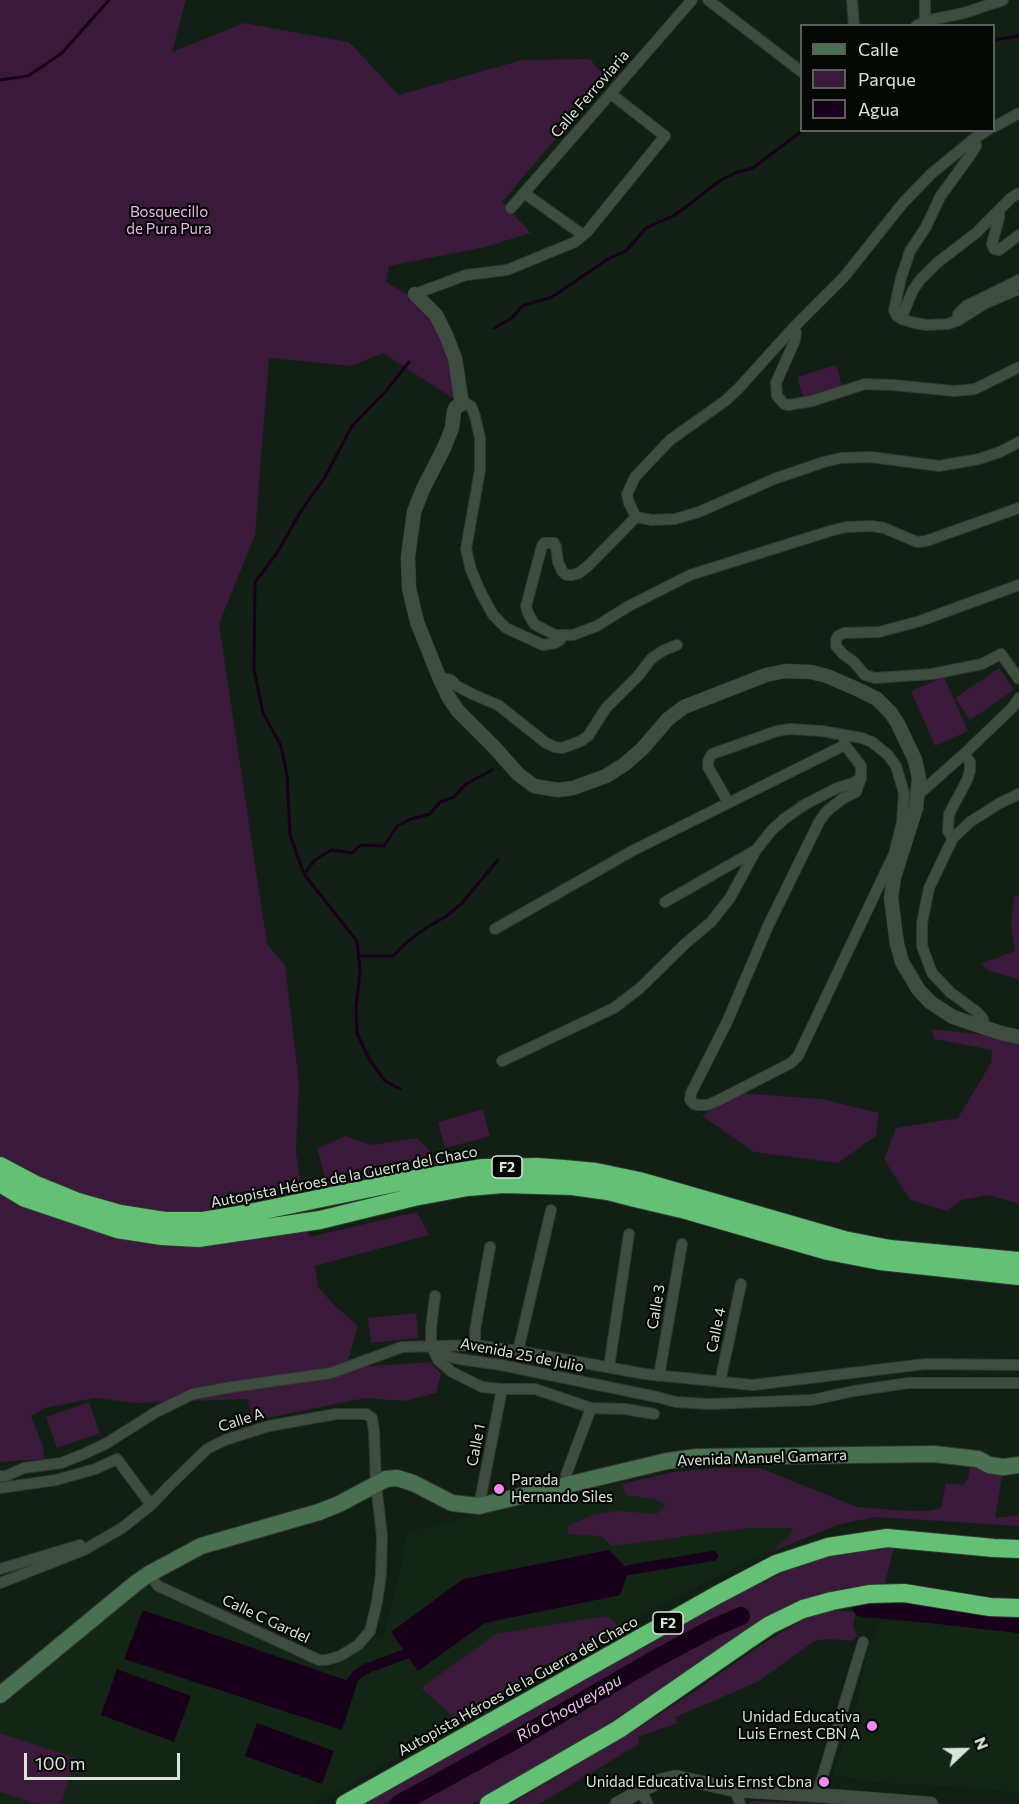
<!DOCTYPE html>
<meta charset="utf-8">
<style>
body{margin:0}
#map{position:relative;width:1019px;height:1804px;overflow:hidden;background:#121f14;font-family:Commissioner,sans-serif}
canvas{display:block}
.legend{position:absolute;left:800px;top:24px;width:195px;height:108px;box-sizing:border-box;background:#040804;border:2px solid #5a605a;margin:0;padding:8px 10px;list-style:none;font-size:18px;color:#dce5dc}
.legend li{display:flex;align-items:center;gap:12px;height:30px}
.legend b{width:30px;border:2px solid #5a605a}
.north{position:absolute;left:935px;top:1720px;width:60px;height:60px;-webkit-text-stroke:4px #040804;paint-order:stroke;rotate:68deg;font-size:16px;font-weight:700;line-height:24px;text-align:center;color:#dce5dc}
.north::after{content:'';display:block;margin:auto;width:21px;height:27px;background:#dce5dc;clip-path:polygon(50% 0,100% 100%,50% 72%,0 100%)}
.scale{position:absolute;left:24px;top:1753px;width:156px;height:27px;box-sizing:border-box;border:3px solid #dce5dc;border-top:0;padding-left:8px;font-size:18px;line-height:21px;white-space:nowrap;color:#dce5dc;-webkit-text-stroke:4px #040804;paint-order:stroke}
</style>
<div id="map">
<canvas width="1019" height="1804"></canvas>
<ul class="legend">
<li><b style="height:8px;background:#497050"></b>Calle</li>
<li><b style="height:16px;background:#3a193a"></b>Parque</li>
<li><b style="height:16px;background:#19001a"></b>Agua</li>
</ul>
<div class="north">N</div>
<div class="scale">100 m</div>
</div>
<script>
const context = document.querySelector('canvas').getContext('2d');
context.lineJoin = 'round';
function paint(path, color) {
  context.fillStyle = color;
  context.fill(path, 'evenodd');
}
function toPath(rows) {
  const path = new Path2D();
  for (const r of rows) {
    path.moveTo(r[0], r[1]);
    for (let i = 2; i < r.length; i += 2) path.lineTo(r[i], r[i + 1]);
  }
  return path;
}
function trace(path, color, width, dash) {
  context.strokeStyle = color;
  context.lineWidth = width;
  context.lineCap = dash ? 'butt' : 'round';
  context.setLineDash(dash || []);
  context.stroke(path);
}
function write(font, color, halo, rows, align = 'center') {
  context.font = font + ' Commissioner,sans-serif';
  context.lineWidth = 4.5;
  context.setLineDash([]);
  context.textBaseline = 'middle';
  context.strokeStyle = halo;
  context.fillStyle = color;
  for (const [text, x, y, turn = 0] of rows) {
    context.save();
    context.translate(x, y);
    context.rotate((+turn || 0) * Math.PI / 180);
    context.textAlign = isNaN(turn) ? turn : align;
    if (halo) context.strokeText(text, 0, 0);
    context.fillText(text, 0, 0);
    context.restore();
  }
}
paint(toPath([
 [719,1468,760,1468,877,1517,840,1524,749,1560,651,1611,316,1804,0,1804,0,1707,146,1585,331,1671,334,1666,374,1639,384,1635,400,1574,407,1532,484,1513,673,1472],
 [882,1621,934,1623,1019,1633,1019,1793,979,1788,870,1782,833,1775,859,1694,870,1641]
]), '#132616');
paint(toPath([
 [0,0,186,0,172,52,244,23,349,42,399,95,522,60,590,59,602,73,598,88,502,202,531,233,485,247,389,266,386,282,428,307,457,372,454,399,383,353,351,366,269,358,255,535,219,624,267,944,285,965,299,1083,296,1153,309,1237,417,1212,429,1235,315,1266,318,1287,333,1304,358,1326,346,1368,430,1362,441,1374,436,1393,404,1401,365,1398,252,1421,248,1399,136,1403,95,1398,45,1408,31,1416,43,1447,44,1459,0,1462],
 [836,365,843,388,804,400,797,377],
 [999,668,1014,690,970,720,955,698],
 [944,677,968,731,935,746,911,691],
 [1019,895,1019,982,1018,979,990,971,980,964,1015,951,1011,926,1014,897],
 [932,1029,998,1036,1019,1041,1019,1204,988,1195,962,1200,947,1211,910,1200,884,1159,896,1128,958,1118,991,1063,992,1050,934,1039],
 [738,1093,822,1099,879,1113,876,1136,838,1163,754,1152,702,1116],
 [483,1109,490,1136,445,1148,438,1122],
 [345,1136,371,1145,417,1138,430,1151,436,1166,390,1178,328,1188,317,1149],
 [416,1313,419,1338,371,1343,368,1318],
 [89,1402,100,1433,57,1448,46,1417],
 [970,1466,1003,1471,995,1518,1019,1515,1019,1526,877,1517,840,1524,769,1553,788,1538,793,1528,749,1528,612,1546,601,1536,568,1534,569,1525,595,1514,618,1511,657,1514,666,1504,653,1499,626,1495,622,1484,673,1472,719,1468,760,1468,857,1507,908,1511,927,1511,941,1508,946,1483,964,1485,966,1479,968,1479],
 [894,1547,885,1583,846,1588,806,1600,528,1773,472,1804,412,1804,688,1649,748,1619,743,1609,715,1620,383,1804,363,1804,736,1595,790,1568,829,1554,861,1548],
 [830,1610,856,1612,853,1625,857,1636,853,1641,828,1639,815,1641,757,1682,676,1717,677,1723,638,1737,639,1744,539,1804,511,1804,642,1726,699,1688,770,1639,810,1616],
 [898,1612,1019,1618,1019,1627],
 [607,1616,621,1628,459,1721,421,1688,496,1634],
 [0,1733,76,1758,61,1804,38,1804,0,1792],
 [752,1801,818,1803,823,1804,749,1804]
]), '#3a193a');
paint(toPath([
 [609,1550,629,1570,620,1595,485,1623,418,1671,391,1632,463,1579],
 [143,1610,357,1684,342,1730,124,1659],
 [117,1669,191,1696,174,1742,101,1715],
 [257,1723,334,1751,322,1784,245,1756]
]), '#19001a');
trace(toPath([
 [994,40,1019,36],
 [0,80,28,76,62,53,109,0],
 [494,328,512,318,522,306,552,297,608,259,626,251,646,228,675,215,721,180,735,173,753,168,803,130],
 [304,874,315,860,331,850,352,853,361,845,384,846,397,826,411,819,430,814,440,802,454,797,466,784,492,770],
 [359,956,393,956,407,942,426,928,448,915,462,903,498,860],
 [400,1089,385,1081,369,1059,357,1033,356,1008,360,971,357,941,304,874,290,835,287,775,281,746,263,713,254,670,255,582,277,553,301,511,325,477,352,426,386,391,409,362]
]), '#19001a', 3);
trace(toPath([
 [629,1570,713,1556],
 [351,1682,357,1674,368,1668,406,1654]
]), '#19001a', 10);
trace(toPath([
 [862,1608,913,1612,1019,1624],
 [399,1804,524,1735,655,1659,713,1628,741,1616]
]), '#19001a', 18);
const minor = toPath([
 [708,0,802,72],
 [852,0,854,26],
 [925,0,925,21],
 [916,26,925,21,964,13,1003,0],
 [994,127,1019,113],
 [988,130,975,138,931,174,903,203,844,277,794,327,738,389,725,401,670,440,635,477,627,494,629,503,636,517,652,520,675,519,699,512,774,479,824,462,841,458,871,457,939,466,979,459,1000,452,1019,442],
 [975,138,976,146,971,154,940,197,926,227,910,251,901,278,894,310,897,316,901,319,915,323,926,325,948,324,959,320,984,304,1019,289],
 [524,193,583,235],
 [511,208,692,0],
 [999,212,999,218,992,244,994,249,999,250,1019,235],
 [415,294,466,275,507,270,575,242,587,232,665,136,611,94],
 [901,319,913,290,920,280,937,263,976,233,1011,198,1019,193],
 [959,320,958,314,966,306,1019,280],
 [794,327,796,333,795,340,776,383,777,396,784,404,789,405,812,401,865,384,893,385,954,391,966,390,975,389,1019,367],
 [462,404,467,404,471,406,475,416,480,438,480,470,466,549,471,570,481,593,493,615,506,628,543,645,555,643,560,640,562,636],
 [636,517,589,565,579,573,572,575,566,575,562,571,558,562,556,547,554,543,544,543,542,546,526,606,528,613,534,624,555,635,573,635,597,626,627,607,690,575,830,531,846,527,872,526,884,528,917,542,926,541,1019,508],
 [1019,585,920,621,879,632,844,633,838,636,836,640,836,646,843,654,854,662,865,675,875,678,932,674,982,664,1001,654,1019,679],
 [439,677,451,680,457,686,472,694,498,705,546,743,555,747,562,748,581,741,588,736,606,708,638,676,651,659,664,650,677,645],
 [919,794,964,754,1013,707,1019,698],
 [728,802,708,767,708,762,710,757,712,754,777,731,790,729,822,731,862,738,872,742,888,755,896,766,904,793,902,823,894,854,798,1056,791,1063,717,1101,707,1105,699,1105,694,1104,690,1100,691,1093,727,1022,768,926,819,822,826,812,842,799,856,792,861,778],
 [953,838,948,831,949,814,967,780,970,771,970,762,964,754],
 [665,902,756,850,772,830,784,819,804,805,837,788,853,783,861,778,861,766,845,745,844,738],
 [495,929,632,851,845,745],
 [983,1027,984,1023,983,1019,977,1012,951,993,932,973,922,946,922,923,929,888,953,838,970,822,1000,803,1019,794],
 [502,1061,614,1008,640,988,686,943,711,922,730,898,756,850],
 [435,1296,431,1328,431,1345,438,1360,452,1372,482,1387,502,1389,535,1389,591,1408,625,1409,654,1414],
 [475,1345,475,1330,490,1247],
 [432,1346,451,1357,459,1359,501,1365,657,1397,676,1402,709,1404,812,1400,854,1391,908,1383,1019,1383],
 [518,1351,551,1210],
 [609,1367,629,1234],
 [659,1376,682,1244],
 [720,1382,741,1284],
 [0,1476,6,1476,24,1468,61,1463,84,1454,107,1443,156,1412,193,1394,232,1387,331,1373,402,1347,475,1345,518,1351,645,1374,753,1385,925,1364,1019,1365],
 [569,1484,566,1475,591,1408],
 [0,1488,56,1480,95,1469,117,1459,151,1505],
 [479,1506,502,1389],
 [0,1569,80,1545],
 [0,1583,84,1550,122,1528,151,1505,170,1485,207,1449,225,1440,269,1426,336,1414,366,1414,372,1418,374,1431,376,1484,382,1536,381,1574,377,1602,370,1631,358,1645,340,1656,326,1660,319,1660,158,1586,149,1574],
 [735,1790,740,1804],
 [641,1791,648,1804],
 [817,1795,863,1642]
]);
const tertiary = toPath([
 [415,294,436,315,446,335,455,358,462,404,456,407,454,411,452,428,444,448,423,489,414,512,408,557,409,588,417,622,439,677,448,696,458,711,495,748,518,774,534,786,558,790,573,788,606,776,625,764,643,748,668,719,684,707,766,675,785,671,811,672,827,676,859,690,877,699,891,713,898,724,915,760,919,778,916,808,894,877,891,898,897,944,902,962,918,989,930,1002,953,1017,1001,1033,1019,1037],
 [617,1804,659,1781,676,1777,735,1790,844,1797,931,1804]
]);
const secondary = toPath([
 [0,1695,136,1583,149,1574,201,1546,319,1512,339,1504,386,1479,397,1478,413,1483,452,1503,479,1506,667,1461,697,1457,934,1454,978,1459,989,1465,1003,1467,1019,1465]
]);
const motorway = toPath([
 [0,1166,34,1184,78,1202,120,1214,165,1221,203,1221,245,1214,409,1180,483,1168,537,1167,564,1169,596,1172,639,1181,844,1240,890,1249,1019,1261],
 [0,1183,25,1198,117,1229,162,1236,198,1238,320,1220,414,1197,468,1187,503,1184,572,1186,608,1191,635,1198,686,1210,828,1251,880,1261,1019,1276],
 [345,1804,717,1595,776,1564,828,1547,887,1538,994,1548,1019,1549],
 [489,1804,619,1729,749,1639,770,1625,803,1609,832,1601,869,1594,904,1593,990,1607,1019,1608]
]);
trace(minor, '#313932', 12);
trace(tertiary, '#313932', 15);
trace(secondary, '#313932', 18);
trace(motorway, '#313932', 20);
trace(minor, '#3e4d40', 10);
trace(tertiary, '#3e4d40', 14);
trace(secondary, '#497050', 16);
trace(motorway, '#63c074', 18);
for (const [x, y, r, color] of [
 [499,1489,6,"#f28af2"],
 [872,1726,6,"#f28af2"],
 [824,1782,6,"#f28af2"]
]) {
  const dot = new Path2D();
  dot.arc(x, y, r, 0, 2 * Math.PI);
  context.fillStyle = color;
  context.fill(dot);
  trace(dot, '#040804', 2);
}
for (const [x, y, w] of [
 [507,1167,30],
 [668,1623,30]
]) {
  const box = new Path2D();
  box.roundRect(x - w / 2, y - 11, w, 22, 4.5);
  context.fillStyle = '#040804';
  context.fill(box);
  trace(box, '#dce5dc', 1.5);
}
write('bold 14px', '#dce5dc', null, [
 ["F2",507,1167],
 ["F2",668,1623]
]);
write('15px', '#dce5dc', '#040804', [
 ["Calle Ferroviaria",590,94,-49],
 ["Autopista Héroes de la Guerra del Chaco",344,1177,-11],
 ["Calle 3",656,1307,-80],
 ["Calle 4",716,1330,-78],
 ["Avenida 25 de Julio",522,1355,11],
 ["Calle A",241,1420,-18],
 ["Calle 1",476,1445,-79],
 ["Avenida Manuel Gamarra",762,1458,-2],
 ["Calle C Gardel",266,1619,25],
 ["Autopista Héroes de la Guerra del Chaco",518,1686,-29]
]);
write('15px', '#f2b1f1', '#040804', [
 ["Bosquecillo",169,212],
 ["de Pura Pura",169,229]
]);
write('15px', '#dce5dc', '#040804', [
 ["Parada",511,1480,"left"],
 ["Hernando Siles",511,1497,"left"],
 ["Unidad Educativa",860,1717],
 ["Luis Ernest CBN A",860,1734],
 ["Unidad Educativa Luis Ernst Cbna",812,1782]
], 'right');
write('italic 16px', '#fab8f8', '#040804', [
 ["Río Choqueyapu",569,1708,-30]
]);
</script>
